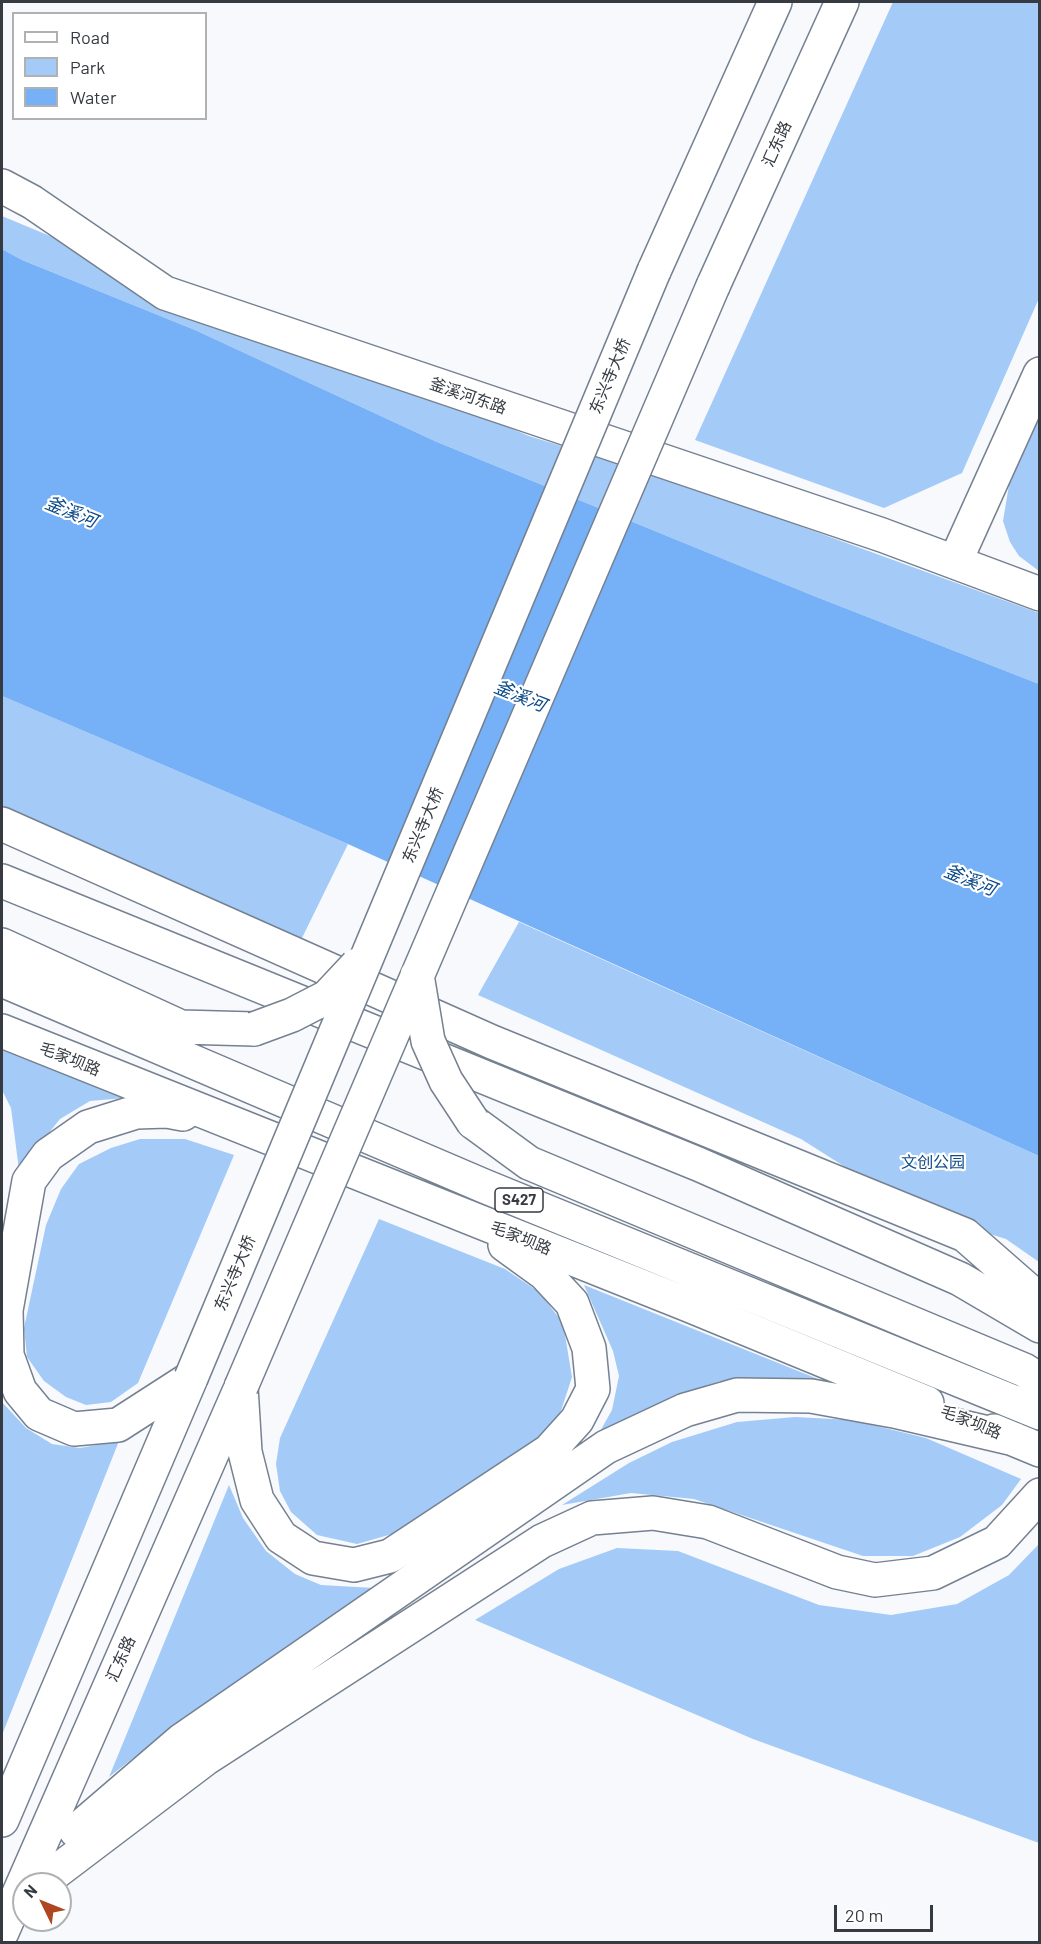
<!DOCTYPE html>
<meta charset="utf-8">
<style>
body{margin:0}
#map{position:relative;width:1041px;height:1944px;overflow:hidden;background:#f7f9fd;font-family:Barlow,sans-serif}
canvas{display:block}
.frame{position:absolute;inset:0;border:3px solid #363b42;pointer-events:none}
.legend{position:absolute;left:12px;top:12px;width:195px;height:108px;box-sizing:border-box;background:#fff;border:2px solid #afb1b3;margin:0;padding:8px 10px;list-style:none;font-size:18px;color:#363b42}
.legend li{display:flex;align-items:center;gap:12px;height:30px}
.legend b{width:30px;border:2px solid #afb1b3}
.north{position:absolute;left:12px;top:1872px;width:60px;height:60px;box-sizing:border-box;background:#fff;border:2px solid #afb1b3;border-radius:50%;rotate:313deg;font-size:16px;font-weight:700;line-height:24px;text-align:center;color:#363b42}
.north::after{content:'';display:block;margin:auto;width:21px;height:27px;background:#ae4721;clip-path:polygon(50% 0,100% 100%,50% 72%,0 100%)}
.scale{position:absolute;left:834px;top:1905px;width:99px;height:27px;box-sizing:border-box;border:3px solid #363b42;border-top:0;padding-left:8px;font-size:18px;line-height:21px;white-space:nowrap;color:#363b42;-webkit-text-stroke:4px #fff;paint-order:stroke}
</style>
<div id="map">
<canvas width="1041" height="1944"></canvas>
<div class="frame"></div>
<ul class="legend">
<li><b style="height:8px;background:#fff"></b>Road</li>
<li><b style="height:16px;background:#a4caf7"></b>Park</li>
<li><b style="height:16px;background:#76b0f6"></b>Water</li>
</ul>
<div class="north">N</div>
<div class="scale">20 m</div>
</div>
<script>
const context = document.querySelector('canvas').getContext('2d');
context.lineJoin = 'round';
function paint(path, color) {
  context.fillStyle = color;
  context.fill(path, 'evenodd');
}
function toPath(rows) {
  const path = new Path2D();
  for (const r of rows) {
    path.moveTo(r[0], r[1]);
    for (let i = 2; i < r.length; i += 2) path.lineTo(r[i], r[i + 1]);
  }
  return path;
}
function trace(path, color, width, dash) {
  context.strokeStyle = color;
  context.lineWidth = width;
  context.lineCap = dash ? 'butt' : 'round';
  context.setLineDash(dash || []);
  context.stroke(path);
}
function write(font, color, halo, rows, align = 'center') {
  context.font = font + ' Barlow,"Noto Sans SC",sans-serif';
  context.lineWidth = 4.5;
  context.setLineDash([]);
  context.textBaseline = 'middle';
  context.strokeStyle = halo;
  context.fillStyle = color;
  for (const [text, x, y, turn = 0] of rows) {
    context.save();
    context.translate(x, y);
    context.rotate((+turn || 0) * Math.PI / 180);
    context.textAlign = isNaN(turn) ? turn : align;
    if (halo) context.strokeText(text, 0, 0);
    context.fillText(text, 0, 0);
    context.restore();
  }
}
paint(toPath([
 [893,2,1039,2,1040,296,962,473,884,508,695,440],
 [2,216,529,436,687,485,1039,613,1039,684,814,596,437,442,195,330,22,260,2,249],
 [1039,412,1039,571,1019,556,1010,542,1003,521,1010,479],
 [2,696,348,844,301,940,2,831],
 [519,922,1039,1156,1039,1262,1006,1239,913,1210,801,1139,478,995],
 [2,1050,125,1098,90,1101,60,1119,19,1170,11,1108,2,1090],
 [140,1139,185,1139,234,1155,138,1383,111,1402,86,1405,66,1397,44,1381,27,1357,24,1328,46,1225,61,1189,79,1164,111,1148],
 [379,1219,505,1269,539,1292,563,1323,572,1377,559,1417,532,1443,399,1532,357,1544,317,1535,291,1512,280,1491,276,1464,280,1438],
 [584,1285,823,1381,720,1381,671,1397,598,1435,612,1410,619,1376,613,1351],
 [2,1402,26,1428,52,1444,80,1448,119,1441,2,1735],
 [795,1417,852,1420,926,1438,1021,1479,1002,1505,960,1537,913,1556,863,1556,694,1499,631,1493,562,1505,629,1463,672,1442,737,1422],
 [229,1485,243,1518,266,1551,295,1574,321,1585,374,1588,187,1716,109,1777],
 [1039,1544,1039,1843,753,1739,475,1620,559,1569,617,1548,678,1551,819,1605,891,1615,957,1604,1009,1575]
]), '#a4caf7');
paint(toPath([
 [2,249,22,260,195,330,437,442,814,596,1039,684,1039,1156,348,844,2,696]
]), '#76b0f6');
const minor = toPath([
 [2,186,32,202,165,293,882,535,1040,594],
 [955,562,1040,374]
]);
const primary = toPath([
 [654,271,775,2],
 [713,286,842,2],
 [2,824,492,1042,965,1235,1029,1291,1040,1310],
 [2,881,698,1164,960,1279,1040,1326],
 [2,945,181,1027,254,1029],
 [2,980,484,1186,1040,1413],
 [2,1031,686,1304,927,1403],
 [183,1114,167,1111,136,1112,88,1127,48,1155,29,1181,6,1310,7,1355,20,1391,39,1414,74,1429,118,1425,191,1378],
 [473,1122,529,1163,1024,1370,1040,1380],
 [241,1387,245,1452,257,1500,281,1537,313,1558,354,1565,390,1556,549,1451,577,1420,593,1389,589,1348,572,1303,545,1274,505,1245],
 [994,1431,1040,1450],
 [2,1820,191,1378],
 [76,1831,182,1740,606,1447,685,1410,737,1395,811,1396,894,1411,1014,1439],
 [40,1884,205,1759,542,1541,592,1518,653,1513,708,1522,837,1572,875,1580,933,1573,997,1542,1040,1495],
 [2,1932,239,1392]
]);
trace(minor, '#758190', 36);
trace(primary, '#758190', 36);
trace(minor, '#fff', 33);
trace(primary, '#fff', 33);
const primaryBridge = toPath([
 [417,975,428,1041,446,1081,473,1122],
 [254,1029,292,1015,327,997,357,965],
 [191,1378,654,271],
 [241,1387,713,286]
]);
trace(primaryBridge, '#758190', 36, []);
trace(primaryBridge, '#fff', 33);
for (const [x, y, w] of [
 [519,1200,48]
]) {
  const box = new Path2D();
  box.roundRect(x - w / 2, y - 12, w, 24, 4.5);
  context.fillStyle = '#fff';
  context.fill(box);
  trace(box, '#363b42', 1.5);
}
write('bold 15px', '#363b42', null, [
 ["S427",519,1200]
]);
write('16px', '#363b42', '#fff', [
 ["汇东路",777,144,-66],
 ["东兴寺大桥",610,376,-67],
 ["釜溪河东路",468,396,19],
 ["东兴寺大桥",423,825,-67],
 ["毛家坝路",70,1059,22],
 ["毛家坝路",521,1238,22],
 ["东兴寺大桥",235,1273,-67],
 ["毛家坝路",971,1422,22],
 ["汇东路",121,1659,-66]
]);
write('16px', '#104d8b', '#fff', [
 ["文创公园",933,1163]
]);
write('italic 18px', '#0a4886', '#fff', [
 ["釜溪河",71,512,22],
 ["釜溪河",520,696,22],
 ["釜溪河",970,880,22]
]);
</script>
